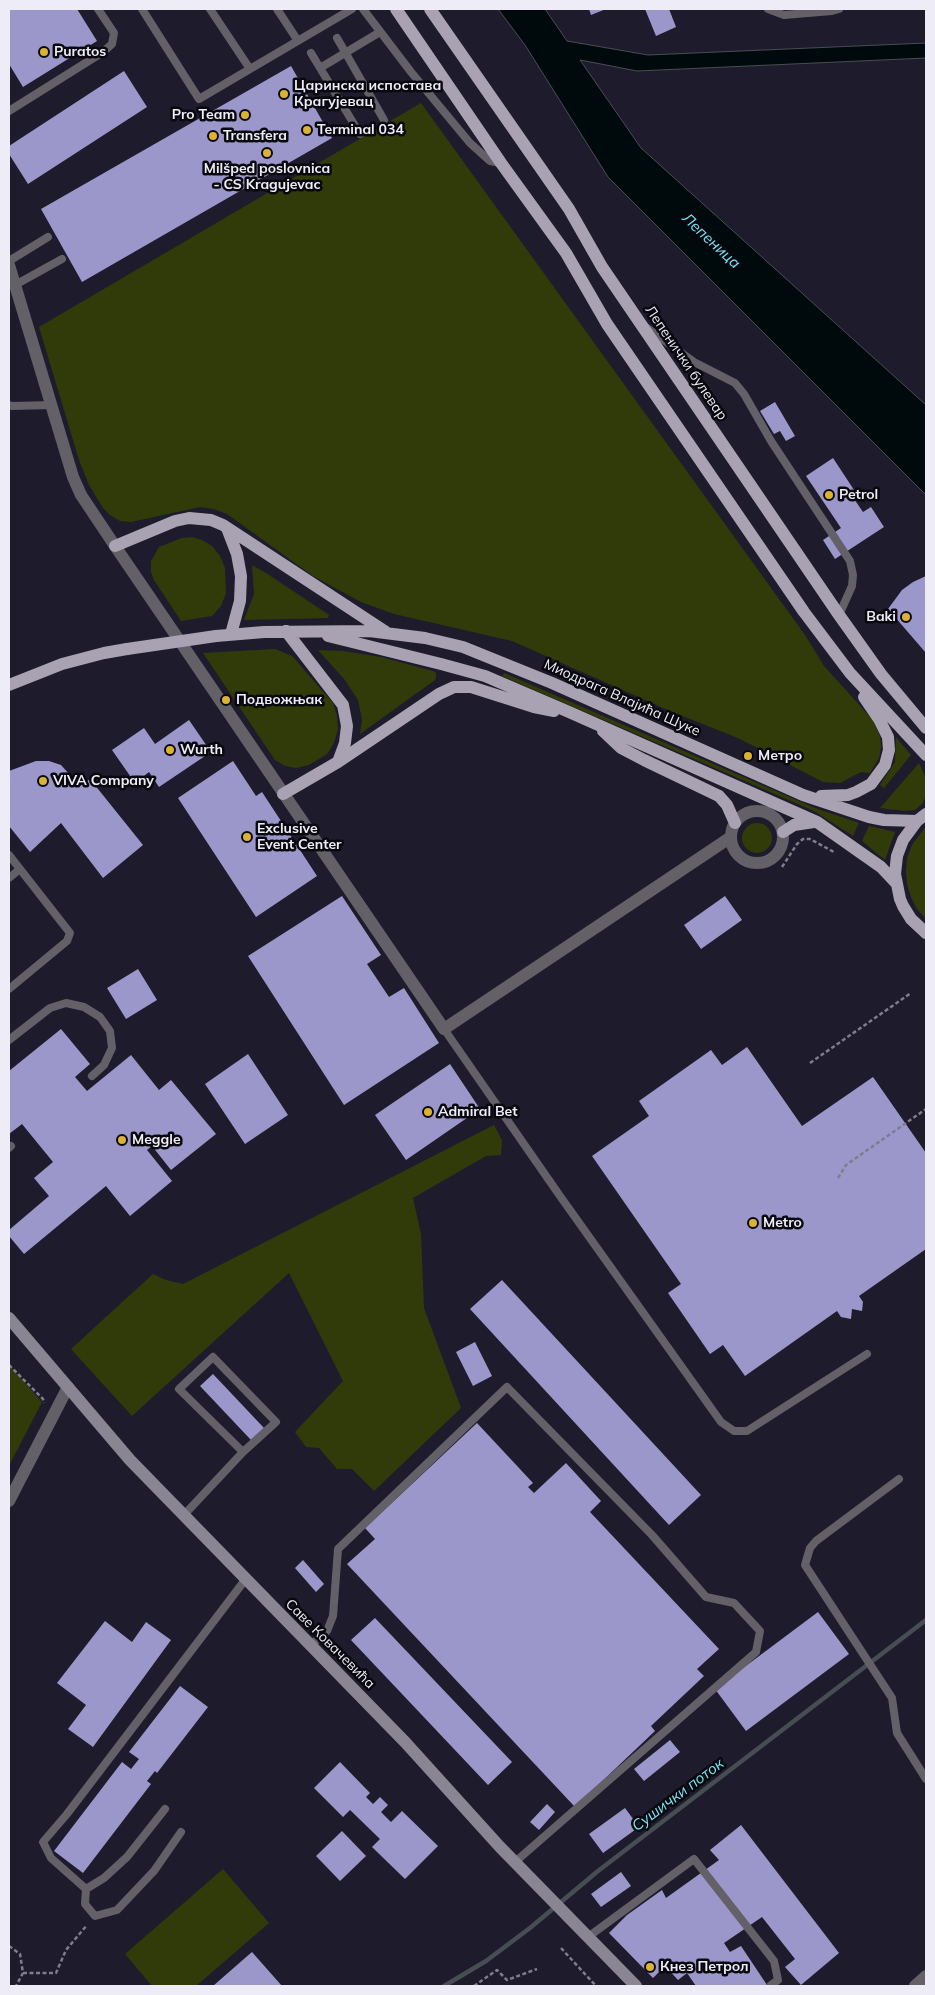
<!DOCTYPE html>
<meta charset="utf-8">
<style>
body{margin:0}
#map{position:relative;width:935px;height:1995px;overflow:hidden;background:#1e1c2c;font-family:Mulish,sans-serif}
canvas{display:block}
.frame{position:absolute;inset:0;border:10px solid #edecf7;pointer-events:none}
</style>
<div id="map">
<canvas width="935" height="1995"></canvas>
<div class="frame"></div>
</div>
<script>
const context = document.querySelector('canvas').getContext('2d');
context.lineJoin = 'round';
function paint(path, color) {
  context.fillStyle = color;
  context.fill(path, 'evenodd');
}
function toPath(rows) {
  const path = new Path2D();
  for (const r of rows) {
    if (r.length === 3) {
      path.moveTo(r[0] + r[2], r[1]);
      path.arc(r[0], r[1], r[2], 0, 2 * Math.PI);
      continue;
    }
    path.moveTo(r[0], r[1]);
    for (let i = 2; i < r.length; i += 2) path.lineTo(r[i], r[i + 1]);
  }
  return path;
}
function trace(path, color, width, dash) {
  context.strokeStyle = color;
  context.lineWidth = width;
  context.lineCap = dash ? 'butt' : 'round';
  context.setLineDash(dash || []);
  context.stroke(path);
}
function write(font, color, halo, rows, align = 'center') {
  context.font = font + ' Mulish,sans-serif';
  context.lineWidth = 5;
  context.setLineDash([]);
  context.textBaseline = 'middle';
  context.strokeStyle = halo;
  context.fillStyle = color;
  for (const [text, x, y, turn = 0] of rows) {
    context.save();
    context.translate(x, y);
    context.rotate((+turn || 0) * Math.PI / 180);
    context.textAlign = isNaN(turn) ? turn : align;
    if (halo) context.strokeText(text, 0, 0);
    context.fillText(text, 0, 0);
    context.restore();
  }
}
paint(toPath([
 [421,103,805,635,824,666,872,719,880,736,881,747,879,758,870,773,861,772,840,783,823,782,738,738,670,711,512,641,394,614,361,602,313,576,227,514,214,509,200,507,131,522,120,521,110,515,103,508,89,485,79,460,39,327],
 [192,537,202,540,212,546,220,556,225,568,226,593,221,606,212,616,181,621,154,580,151,572,151,561,159,547,182,538],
 [252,565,266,573,329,615,328,618,244,620,254,594],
 [275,649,292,656,333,703,337,716,338,729,334,743,327,754,309,765,296,768,285,766,275,760,203,653],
 [318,650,343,651,381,657,433,671,436,673,436,677,435,680,360,734,362,720,358,700,345,680],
 [504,673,815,808,859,823,853,836,814,811,502,676],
 [896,737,911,755,884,788,880,785,895,762],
 [919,763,926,779,926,796,922,804,915,810,905,811,880,808],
 [757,838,15],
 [869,826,895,832,885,860,862,841],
 [926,826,926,919,917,909,911,897,907,884,906,871,907,858,912,845],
 [494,1125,502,1140,501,1155,486,1156,413,1198,421,1234,424,1308,461,1408,374,1491,352,1469,337,1469,319,1448,306,1447,295,1432,343,1381,289,1273,132,1416,71,1349,153,1274,166,1280,183,1284],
 [9,1365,42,1402,9,1466],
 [223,1869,269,1923,196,1986,152,1986,125,1954]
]), '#313b0a');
const water = toPath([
 [498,9,545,9,567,41,648,55,926,43,926,58,637,71,580,60,641,148,926,405,926,495,608,177,525,45,498,9]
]);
paint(water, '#000a0d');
trace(water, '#474e53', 1);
trace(toPath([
 [444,1986,486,1961,530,1928,598,1871,926,1620]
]), '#474e53', 4.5);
paint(toPath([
 [9,9,77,9,97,41,23,87,9,64],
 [589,9,606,9,591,15],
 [645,9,669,9,676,27,656,36],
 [291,66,332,138,82,282,41,209],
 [124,71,147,107,28,184,9,154,9,146],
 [775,402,795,436,786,441,780,431,774,434,760,411],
 [833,458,856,493,852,496,863,512,871,507,884,527,835,559,823,540,841,528,806,476],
 [926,576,926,653,888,609,902,590,913,582],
 [189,720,211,752,159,787,149,772,135,783,112,750,144,728,155,744],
 [36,761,49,761,61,765,80,786,90,779,143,845,103,878,61,823,30,852,9,826,9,771],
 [233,761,256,796,262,792,317,876,256,917,178,798],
 [342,896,381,955,367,964,389,997,404,988,439,1043,344,1105,248,956],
 [725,896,742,920,701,949,684,925],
 [138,969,157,1000,126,1019,107,988],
 [61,1029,90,1064,75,1077,87,1091,131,1055,159,1090,171,1080,216,1134,171,1170,152,1146,147,1150,172,1181,130,1216,106,1186,24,1254,9,1236,9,1230,49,1196,34,1178,53,1162,22,1124,9,1134,9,1071],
 [747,1047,802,1126,873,1077,926,1153,926,1249,859,1296,863,1302,862,1311,852,1309,851,1319,841,1317,837,1311,745,1376,723,1345,710,1354,668,1293,681,1284,592,1156,649,1116,639,1101,711,1050,722,1065],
 [248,1054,288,1115,245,1144,205,1084],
 [450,1064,480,1109,406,1160,375,1115],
 [502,1280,701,1495,669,1525,470,1309],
 [475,1342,492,1376,473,1386,456,1352],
 [213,1374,264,1428,251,1440,200,1386],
 [477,1423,533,1483,528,1487,534,1493,566,1463,601,1501,590,1512,719,1649,697,1669,704,1676,651,1726,655,1731,575,1807,347,1564,375,1539,365,1528],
 [303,1560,324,1584,316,1592,295,1568],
 [818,1612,849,1654,746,1731,715,1689],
 [375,1618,512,1762,488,1785,351,1640],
 [105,1621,132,1642,146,1622,171,1640,93,1747,68,1729,86,1705,57,1683],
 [180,1686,208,1707,157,1773,155,1771,147,1781,151,1784,83,1873,54,1851,122,1762,131,1769,139,1759,129,1752],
 [670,1740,680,1752,644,1781,634,1769],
 [340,1762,370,1793,366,1797,373,1804,380,1797,388,1805,381,1812,391,1822,402,1811,438,1846,405,1879,372,1847,380,1839,350,1810,343,1817,314,1788],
 [547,1804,555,1812,539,1830,530,1822],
 [625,1808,639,1827,603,1853,589,1834],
 [741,1825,839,1953,801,1985,785,1967,795,1959,762,1917,724,1943,730,1952,741,1946,767,1985,765,1986,696,1986,687,1973,678,1980,665,1966,653,1978,609,1933,627,1915,662,1890,666,1898,719,1860,710,1850],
 [342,1831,366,1856,340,1881,316,1856],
 [621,1872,631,1886,601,1907,591,1894],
 [252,1952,282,1986,213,1986,245,1958]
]), '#9c97cb');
trace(toPath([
 [782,867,797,844,803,839,810,839,834,852],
 [810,1063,911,993],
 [838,1178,846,1165,926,1109],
 [9,1365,43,1399,44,1403],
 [9,1946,20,1954,23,1973,16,1986],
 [561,1948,596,1986],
 [23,1973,56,1973,66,1950,87,1925],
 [474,1986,497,1970,507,1980,537,1969]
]), '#7f7d8b', 2.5, [4, 2.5]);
trace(toPath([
 [142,9,199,99,352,9],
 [210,9,250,69],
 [277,9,298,41],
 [363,9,411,72,470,143,490,161,501,163],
 [768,9,784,15,832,11,839,9],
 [337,38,384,120],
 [311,53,360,134],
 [320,68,380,32],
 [9,111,103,52,112,44,114,33,98,9],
 [9,261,48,237],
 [15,285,62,259],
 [647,328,694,362,735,383,744,394,771,441,850,561,853,575,852,586,839,615],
 [9,405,12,406,52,405],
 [9,855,70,933,67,941,9,989],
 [9,878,20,869],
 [444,1029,560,1196,721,1422,734,1431,747,1431,867,1354],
 [9,1040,50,1008,66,1003,84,1007,100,1017,110,1031,112,1048,104,1065,92,1076],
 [9,1148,11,1146],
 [213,1357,276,1422,243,1452,179,1389,213,1357],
 [899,1479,816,1541,810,1548,805,1565,892,1698,897,1733,926,1779],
 [183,1516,243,1452],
 [311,1645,327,1631,333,1616,338,1549,507,1387,652,1535,706,1597,734,1603,760,1631,756,1652,515,1862],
 [165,1809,127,1857,104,1878,86,1889,51,1858,43,1842,67,1814,245,1580],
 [86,1889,85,1904,95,1916,117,1910,154,1871,181,1832],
 [588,1937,694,1859,774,1961,778,1980,770,1986]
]), '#636068', 8);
trace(toPath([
 [9,265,73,477,81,495,115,546,444,1029,731,837],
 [757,837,26],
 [9,1501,68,1387],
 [915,1986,926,1976]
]), '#636068', 12);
trace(toPath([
 [9,1318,130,1460,405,1742,500,1847,636,1986]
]), '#8a8593', 12);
trace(toPath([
 [396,9,501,163,566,253,607,324,804,612,850,673,926,755],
 [430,9,569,209,602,267,839,615,881,674,926,728],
 [227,528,237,554,241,576,240,601,231,634],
 [115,546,175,521,189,518,211,520,223,525,386,632],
 [286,631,343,705,347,726,345,743,338,762],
 [216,636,264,632,369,631,425,638,463,647,552,683,803,795,869,817,884,820,917,821],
 [328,636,441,664,485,676,569,712,817,822,881,867,896,883],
 [9,685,62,664,104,653,127,649],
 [603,731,621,748,644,760,719,796,727,805,735,823],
 [283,794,338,762,439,694,454,687,471,687,534,707,554,711],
 [821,796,848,795,856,792,871,784,885,765,889,750,888,737,879,719,864,697],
 [926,814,917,821,903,840,897,856,895,874,900,899,903,906,911,919,926,933],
 [783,832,794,825,814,822]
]), '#a8a2b3', 12);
trace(toPath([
 [127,649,216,636]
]), '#a8a2b3', 12);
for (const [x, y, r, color] of [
 [44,52,5,"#dbb233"],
 [284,94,5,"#dbb233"],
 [245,115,5,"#dbb233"],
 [307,130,5,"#dbb233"],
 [213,136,5,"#dbb233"],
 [267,153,5,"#dbb233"],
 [829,495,5,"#dbb233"],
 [906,617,5,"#dbb233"],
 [226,700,5,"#dbb233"],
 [170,750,5,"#dbb233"],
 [748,756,5,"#dbb233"],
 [43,781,5,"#dbb233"],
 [247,837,5,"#dbb233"],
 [428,1112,5,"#dbb233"],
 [122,1140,5,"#dbb233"],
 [753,1223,5,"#dbb233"],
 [650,1967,5,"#dbb233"]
]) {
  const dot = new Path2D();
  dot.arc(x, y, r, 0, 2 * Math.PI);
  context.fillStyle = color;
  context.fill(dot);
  trace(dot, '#08080e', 2);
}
write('bold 14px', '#edecf7', '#08080e', [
 ["Puratos",54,52],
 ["Царинска испостава",294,86],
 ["Крагујевац",294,102],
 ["Pro Team",235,115,"right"],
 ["Terminal 034",317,130],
 ["Transfera",223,136],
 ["Milšped poslovnica",267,169,"center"],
 ["- CS Kragujevac",267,185,"center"],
 ["Petrol",839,495],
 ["Baki",896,617,"right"],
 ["Подвожњак",236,700],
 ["Wurth",180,750],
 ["Метро",758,756],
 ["VIVA Company",53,781],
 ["Exclusive",257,829],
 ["Event Center",257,845],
 ["Admiral Bet",438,1112],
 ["Meggle",132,1140],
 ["Metro",763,1223],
 ["Кнез Петрол",660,1967]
], 'left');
write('14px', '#edecf7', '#08080e', [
 ["Лепенички булевар",686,363,56],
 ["Миодрага Влајића Шуке",622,698,24],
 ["Саве Ковачевића",330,1644,45]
]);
write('italic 15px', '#75e7f4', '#08080e', [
 ["Лепеница",711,241,43],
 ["Сушички поток",678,1795,-37]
]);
</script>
